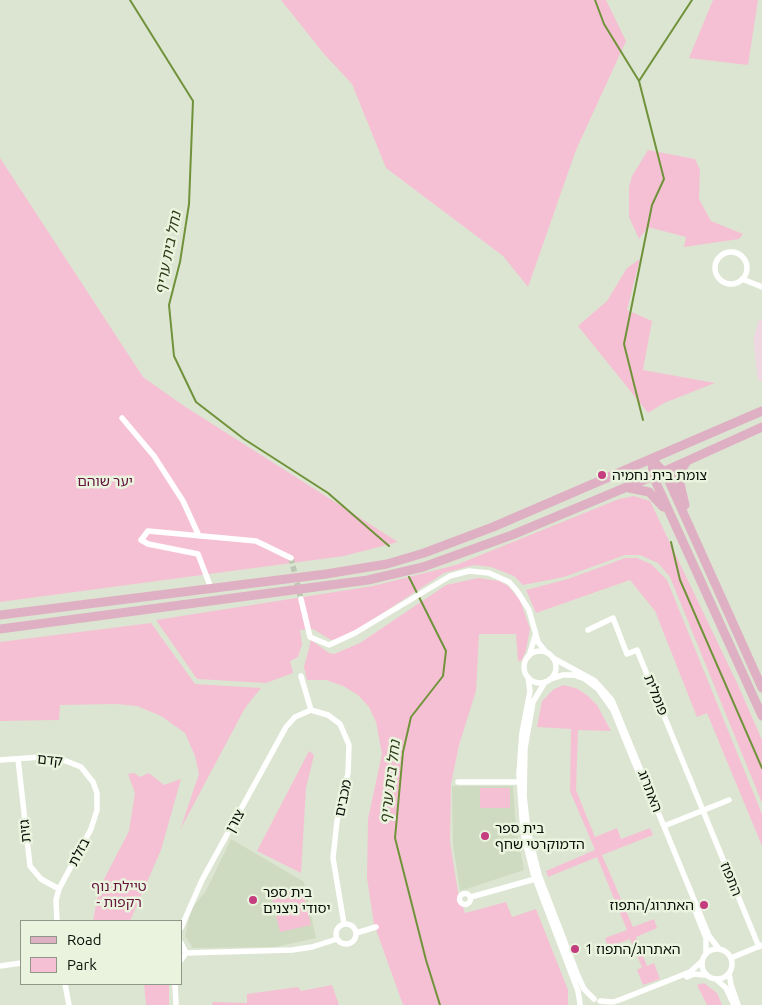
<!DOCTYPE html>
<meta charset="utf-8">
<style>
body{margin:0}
#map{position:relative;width:762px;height:1005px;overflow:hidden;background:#dce5d1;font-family:Ubuntu,sans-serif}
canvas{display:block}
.legend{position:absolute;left:20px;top:920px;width:162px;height:65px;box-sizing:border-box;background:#e9f3de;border:1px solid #909788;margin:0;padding:6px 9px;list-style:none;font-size:15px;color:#0b0e08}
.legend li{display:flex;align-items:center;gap:10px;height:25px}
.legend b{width:25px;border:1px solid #909788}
</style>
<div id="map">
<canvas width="762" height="1005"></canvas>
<ul class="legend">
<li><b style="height:6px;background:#dfb0c3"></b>Road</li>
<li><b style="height:14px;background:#f6c0d4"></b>Park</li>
</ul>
</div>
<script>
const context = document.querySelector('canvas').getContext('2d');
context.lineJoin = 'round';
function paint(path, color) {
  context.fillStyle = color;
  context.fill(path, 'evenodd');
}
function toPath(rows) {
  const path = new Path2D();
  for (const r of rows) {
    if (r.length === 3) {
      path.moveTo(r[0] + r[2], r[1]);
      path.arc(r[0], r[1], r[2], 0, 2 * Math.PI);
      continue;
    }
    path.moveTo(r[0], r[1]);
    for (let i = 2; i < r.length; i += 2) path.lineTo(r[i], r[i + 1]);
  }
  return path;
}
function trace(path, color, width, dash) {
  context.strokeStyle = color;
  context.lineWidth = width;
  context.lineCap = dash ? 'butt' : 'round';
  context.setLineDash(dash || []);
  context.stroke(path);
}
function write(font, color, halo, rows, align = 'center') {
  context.font = font + ' Ubuntu,"Noto Sans Hebrew",sans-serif';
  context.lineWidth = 5;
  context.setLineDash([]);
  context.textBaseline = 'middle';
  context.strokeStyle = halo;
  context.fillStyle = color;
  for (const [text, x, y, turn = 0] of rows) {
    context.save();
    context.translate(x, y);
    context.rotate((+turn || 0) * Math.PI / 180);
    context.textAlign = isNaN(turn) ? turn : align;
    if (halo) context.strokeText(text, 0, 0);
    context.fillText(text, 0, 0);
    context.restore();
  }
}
paint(toPath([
 [452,786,513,786,516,828,524,870,460,891,453,844],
 [231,839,304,882,316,938,276,947,193,948,185,936,191,909,206,891]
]), '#cfdbc0');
paint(toPath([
 [281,0,606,0,626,41,576,150,528,287,503,256,386,168,352,84,324,54],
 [713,0,758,0,748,65,689,58],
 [648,150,695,159,700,170,699,199,711,221,743,234,739,239,684,247,686,237,648,227,639,239,629,217,629,187,632,176],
 [0,158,143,377,184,406,398,542,344,556,0,602],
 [640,259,627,310,652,321,643,370,715,383,664,403,648,413,578,326,607,301,627,268],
 [634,496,650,501,738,685,762,740,762,803,670,577,658,563,640,555,625,555,564,577,523,585,514,576,491,567,474,565,444,573,343,639,331,640,313,629,300,630,302,644,298,657,290,661,293,673,266,683,197,679,156,620,373,586,456,565,619,499],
 [625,558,637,558,651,564,667,580,762,814,762,846,707,713,697,717,655,611,630,580,536,613,526,590,568,579],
 [478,578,499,581,508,586,520,600,530,629,526,650,522,660,518,661,516,634,479,634,476,691,459,745,451,784,450,842,458,892,465,913,506,902,512,917,536,909,568,990,568,1005,403,1005,374,924,367,878,368,819,382,754,376,722,369,707,358,695,343,686,326,680,307,680,304,667,311,640,329,653,334,654,360,643,446,585],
 [151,623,195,684,261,688,245,708,180,830,199,774,195,756,185,733,161,716,137,706,116,704,60,705,59,720,0,721,0,642],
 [564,685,578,689,588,696,597,705,611,731,578,730,576,790,595,837,617,828,621,839,650,828,653,835,602,855,633,927,654,919,657,928,636,937,647,966,654,963,660,979,643,985,637,970,642,967,630,939,608,947,605,938,627,930,597,857,548,877,546,871,595,850,570,791,571,729,537,727,542,701,554,689],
 [309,751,314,755,306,788,301,873,257,851],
 [134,773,140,777,149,773,164,785,181,779,161,850,130,921,93,921,99,889,129,831,135,793,128,774],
 [480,788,510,788,510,808,480,808],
 [302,887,311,925,280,932,271,894],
 [704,983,717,993,722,1005,707,1005,697,985],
 [144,984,169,984,169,1005,146,1005],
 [332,985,339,1005,212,1005,213,1002,247,1003,247,994,298,987,301,991]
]), '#f6c0d4');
trace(toPath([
 [130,0,193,101,189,204,180,262,169,305,174,356,196,402,244,439,328,493,389,546],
 [595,0,604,24,639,81,664,179,652,205,624,344,643,420],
 [639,81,692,0],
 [671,542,680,580,762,768],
 [409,577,446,651,443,676,411,717,403,752,395,838,426,960,440,1005]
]), '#70923a', 2);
trace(toPath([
 [291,558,301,599]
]), '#bdc5b3', 5.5, [5.5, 3]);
trace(toPath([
 [731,268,16],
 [742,279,762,287],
 [122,418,154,456,183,501,199,536],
 [211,588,198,554,148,544,141,540,148,531,256,541,291,558],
 [301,599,310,637,329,645,355,633,450,576,469,571,489,573,509,582,517,591,529,610,538,642,546,652],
 [588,630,613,618,627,654,637,650,759,947],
 [540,667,16],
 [529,656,535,636],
 [553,658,595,681,612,700,709,936,719,949],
 [301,676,311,710],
 [528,677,530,691,522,733,519,774,523,832,533,873,578,991,580,1004],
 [550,679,563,675,574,675,585,679,598,689,613,710,641,779],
 [545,682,533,702,525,748,524,796,528,831,539,875,578,976,584,989,594,999],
 [18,759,30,866,41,879,59,889],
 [0,760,41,757,66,761,81,767,93,782,97,793,97,810,91,829,59,889,56,900,57,921],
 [458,782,519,782],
 [664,826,729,800],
 [465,899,5.5],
 [471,897,535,879],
 [694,908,706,938,706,952],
 [346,934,10],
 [181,928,202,880,286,727,295,717,311,710,328,715,340,724,349,745,348,773,337,821,333,858,344,924],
 [356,933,376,927],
 [181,943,186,953,181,960],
 [717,964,15],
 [186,953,292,950,312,947,337,939],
 [731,958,762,945],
 [0,966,21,963],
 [729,973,731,985,738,1005],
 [687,977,694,974,705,975],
 [717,980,726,988,734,1005],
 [65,984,69,1005],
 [175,984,176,1005],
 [600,1001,613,1002,622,999,690,972,701,962]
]), '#fff', 5.5);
trace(toPath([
 [762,324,758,341,762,377]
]), '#efd7e1', 9);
trace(toPath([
 [652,460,653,476,762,716],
 [652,460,664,472,668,479,762,688],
 [629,488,649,492,663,507],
 [685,505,678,475,687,461],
 [0,615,326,574,387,564,424,553,493,527,762,411],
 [0,629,368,580,423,567,512,535,658,474,762,427]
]), '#dfb0c3', 9);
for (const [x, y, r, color] of [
 [602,475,5,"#c33d7f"],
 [485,836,5,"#c33d7f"],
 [253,900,5,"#c33d7f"],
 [704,905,5,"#c33d7f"],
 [575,949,5,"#c33d7f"]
]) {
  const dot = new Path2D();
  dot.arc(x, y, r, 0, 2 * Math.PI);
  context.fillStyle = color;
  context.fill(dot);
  trace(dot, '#e9f3de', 2);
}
write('14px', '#0b0e08', '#e9f3de', [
 ["צומת בית נחמיה",612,475],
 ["בית ספר",495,828],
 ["הדמוקרטי שחף",495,844],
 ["בית ספר",263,892],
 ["יסודי ניצנים",263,908],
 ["האתרוג/התפוז",694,905,"right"],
 ["האתרוג/התפוז 1",585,949]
], 'left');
write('14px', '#66143e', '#e9f3de', [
 ["יער שוהם",105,481],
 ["טיילת נוף",119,886],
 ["- רקפות",119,902]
]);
write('14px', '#0b0e08', '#e9f3de', [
 ["פומלית",656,695,68],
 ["קדם",50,760,6],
 ["האתרוג",650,791,69],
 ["מכבים",343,798,-78],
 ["צורן",235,821,-61],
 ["גזית",25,831,-96],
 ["בזלת",79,852,-62],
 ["התפוז",731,879,68]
]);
write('italic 15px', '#2c3b16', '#e9f3de', [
 ["נחל בית עריף",168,253,-79],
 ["נחל בית עריף",390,782,-83]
]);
</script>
